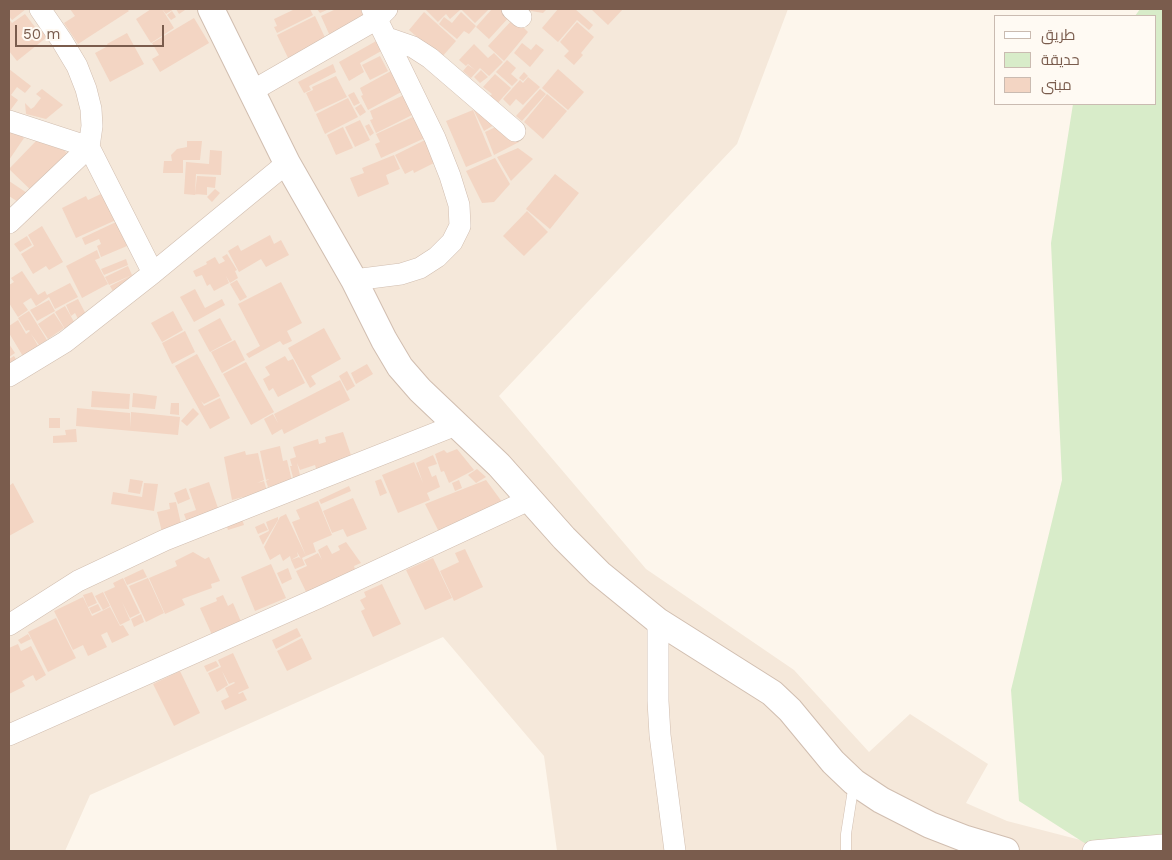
<!DOCTYPE html>
<meta charset="utf-8">
<style>
body{margin:0}
#map{position:relative;width:1172px;height:860px;overflow:hidden;background:#fdf6ec;font-family:"Work Sans",Cairo,sans-serif}
canvas{display:block}
.frame{position:absolute;inset:0;border:10px solid #7a5c4d;pointer-events:none}
.legend{position:absolute;left:994px;top:15px;width:162px;height:90px;box-sizing:border-box;background:#fffaf3;border:1px solid #cabbb1;margin:0;padding:6px 9px;list-style:none;font-size:15px;color:#7a5c4d}
.legend li{display:flex;align-items:center;gap:10px;height:25px}
.legend b{width:25px;border:1px solid #cabbb1}
.scale{position:absolute;left:15px;top:25px;width:149px;height:22px;box-sizing:border-box;border:2px solid #7a5c4d;border-top:0;padding-left:6px;font-size:15px;line-height:18px;white-space:nowrap;color:#7a5c4d;-webkit-text-stroke:4px #fffaf3;paint-order:stroke}
</style>
<div id="map">
<canvas width="1172" height="860"></canvas>
<div class="frame"></div>
<ul class="legend">
<li><b style="height:6px;background:#fff"></b>طريق</li>
<li><b style="height:14px;background:#d8ecc9"></b>حديقة</li>
<li><b style="height:14px;background:#f3d5c3"></b>مبنى</li>
</ul>
<div class="scale">50 m</div>
</div>
<script>
const context = document.querySelector('canvas').getContext('2d');
context.lineJoin = 'round';
function paint(path, color) {
  context.fillStyle = color;
  context.fill(path, 'evenodd');
}
function toPath(rows) {
  const path = new Path2D();
  for (const r of rows) {
    path.moveTo(r[0], r[1]);
    for (let i = 2; i < r.length; i += 2) path.lineTo(r[i], r[i + 1]);
  }
  return path;
}
function trace(path, color, width, dash) {
  context.strokeStyle = color;
  context.lineWidth = width;
  context.lineCap = dash ? 'butt' : 'round';
  context.setLineDash(dash || []);
  context.stroke(path);
}
paint(toPath([
 [9,9,788,9,737,144,499,396,646,569,794,670,869,752,910,714,988,764,966,803,1007,821,1123,851,557,851,544,756,443,637,90,795,65,851,9,851]
]), '#f5e8da');
paint(toPath([
 [1140,9,1163,9,1163,851,1097,851,1019,801,1011,690,1062,480,1051,243,1073,104,1156,104,1156,16,1135,16]
]), '#d8ecc9');
paint(toPath([
 [9,9,26,9,12,20,9,16],
 [70,9,127,9,129,11,78,44,64,23,75,16],
 [151,9,162,9,174,28,151,43,136,19],
 [162,9,174,9,166,14],
 [176,9,184,9,185,10,179,14],
 [295,9,310,9,313,15,277,33,274,27,277,26,274,19],
 [317,9,329,9,320,13],
 [336,9,366,9,370,16,330,36,321,16],
 [425,9,459,9,460,10,450,19,446,14,438,22],
 [461,9,489,9,475,23],
 [492,9,505,9,511,15,489,39,476,27],
 [529,9,547,9,543,13,531,11],
 [558,9,575,9,593,25,589,30,577,20,558,42,542,28],
 [591,9,623,9,608,25],
 [172,11,176,17,171,20,167,15],
 [424,12,456,41,441,58,409,30],
 [461,12,476,26,469,34,464,31,457,39,439,24,444,17,452,23],
 [25,14,38,31,41,29,47,37,17,61,9,51,9,19,12,23],
 [315,16,328,44,290,62,277,35],
 [194,18,209,43,160,72,152,59,159,55,152,43],
 [514,18,528,32,504,61,488,46],
 [577,22,594,37,581,53,583,55,574,65,564,56,569,51,560,42],
 [127,33,144,64,110,82,95,53,108,46,107,44],
 [378,40,383,50,360,63,364,72,349,81,339,62],
 [522,43,531,50,536,44,544,50,530,67,514,53],
 [474,44,488,58,494,53,503,62,489,76,480,68,471,78,463,71,468,65,475,70,468,64,466,66,459,60],
 [380,56,388,71,370,80,362,65],
 [507,60,516,68,511,74,518,80,512,86,496,72],
 [333,64,336,72,309,86,311,90,304,93,298,82],
 [9,69,31,86,25,93,17,87,11,95,18,100,9,112],
 [558,69,584,92,568,110,542,88],
 [481,70,488,77,480,83,474,77],
 [391,71,403,91,368,110,361,96,363,95,360,88],
 [524,72,528,76,523,81,519,78],
 [495,74,511,88,496,105,488,98,492,94,483,87],
 [336,76,347,97,315,112,306,93,313,90,312,87],
 [528,77,540,87,523,105,516,99,510,106,503,99,520,80,523,83],
 [42,89,63,105,46,119,26,114,25,103,31,109,34,107,41,98,36,94],
 [540,89,546,94,522,121,516,116],
 [354,92,360,103,354,106,348,95],
 [408,93,412,115,376,133,370,120,373,119,370,111],
 [547,94,567,111,543,139,524,122],
 [348,98,358,117,325,134,316,114],
 [361,104,366,112,360,116,355,108],
 [479,105,499,122,484,131,473,109],
 [473,110,492,156,466,167,446,121],
 [415,116,425,138,381,158,375,144,380,142,376,134],
 [360,120,370,140,355,147,345,127],
 [369,124,374,133,370,136,365,126],
 [502,124,519,142,494,155,485,132],
 [9,127,24,138,9,160],
 [343,127,353,148,336,155,327,135],
 [427,139,438,161,414,173,413,170,405,174,395,155],
 [36,141,64,150,71,158,35,194,9,169],
 [187,141,202,141,200,160,183,160,183,173,163,173,164,161,172,161,171,155,177,149,187,147],
 [518,148,533,159,511,181,497,157],
 [210,150,222,151,221,175,196,174,195,195,184,194,186,162,209,164],
 [394,155,400,169,386,175,389,184,358,197,350,178,364,173,362,168],
 [495,158,510,184,494,202,482,203,466,171],
 [555,174,579,193,550,229,526,209],
 [197,176,216,177,215,188,207,187,207,195,195,194],
 [9,181,33,197,26,207,9,196],
 [215,189,220,193,212,202,207,197],
 [103,193,116,220,76,238,62,208,86,196,88,200],
 [527,211,548,232,524,256,503,236],
 [116,222,127,246,101,257,97,246,101,244,99,239,85,245,82,238],
 [42,226,63,262,49,270,46,266,33,274,21,254,34,246,28,235],
 [270,235,274,244,281,240,289,255,266,267,261,259,239,272,228,251,238,245,241,251],
 [27,236,32,245,20,252,14,244],
 [97,250,100,258,95,260,108,284,82,298,66,266],
 [227,254,237,270,235,271,238,278,230,283,226,276,229,283,214,291,210,284,207,286,202,275,196,277,193,271,207,264,206,262,215,257,219,264,225,261,222,257],
 [126,259,128,265,104,275,101,269],
 [128,266,132,275,109,285,105,277],
 [22,271,38,295,45,291,47,295,70,283,78,297,55,309,49,297,36,306,31,298,23,303,28,310,18,317,9,303,9,285,14,282,11,278],
 [134,274,138,283,115,295,110,286],
 [237,280,247,297,240,301,230,284],
 [281,282,302,323,287,331,292,341,283,345,280,341,249,358,246,354,260,346,238,304],
 [195,289,205,308,222,299,225,305,194,322,180,297],
 [78,299,91,324,83,329,75,313,71,316,66,305],
 [49,300,55,311,37,321,30,310],
 [65,306,77,327,69,336,55,312],
 [29,311,47,340,39,345,31,334,40,349,24,358,9,333,9,326,18,320,26,334,30,331,29,330,26,331,18,318],
 [173,311,183,330,162,342,151,323],
 [54,313,64,328,48,339,38,324],
 [220,318,232,340,210,352,198,330],
 [324,328,341,359,311,376,316,384,310,388,288,348],
 [185,331,195,352,172,364,162,343],
 [235,340,245,360,222,373,211,352],
 [9,344,15,353,9,357],
 [197,354,220,396,204,404,201,401,204,406,220,398,230,418,210,429,175,366],
 [14,356,23,370,9,379,9,359],
 [285,356,288,361,293,359,305,383,278,397,273,388,269,391,263,379,270,375,265,367],
 [246,362,274,412,251,425,223,374],
 [367,364,373,374,356,384,351,373],
 [347,371,355,386,347,391,339,376],
 [340,380,350,400,284,434,282,429,272,435,264,419,273,414,278,423,274,414],
 [92,391,130,394,129,409,91,407],
 [133,393,157,396,155,409,132,407],
 [171,403,179,403,179,415,170,414],
 [77,408,130,413,130,428,131,412,180,417,178,435,76,426],
 [193,408,199,414,187,426,181,421],
 [49,418,60,418,60,428,49,428],
 [76,429,77,442,53,443,53,436,66,435,65,430],
 [343,432,354,464,318,475,315,465,300,470,297,463,302,483,295,485,290,466,292,466,290,459,296,457,293,447,318,439,319,444,326,442,325,437],
 [280,446,283,461,287,460,292,481,268,487,266,481,269,479,266,480,260,451],
 [457,449,474,470,449,483,444,471,441,472,435,454,444,450,447,453],
 [245,451,246,455,258,453,264,480,257,483,264,481,267,491,244,501,243,497,232,500,224,457],
 [433,455,437,464,428,467,432,477,436,475,440,487,427,493,430,500,398,513,382,475,414,462,423,483,416,463],
 [477,469,486,477,476,483,468,475],
 [130,479,143,481,140,494,128,492],
 [381,479,387,493,380,496,375,481],
 [459,480,462,488,455,491,452,483],
 [486,480,505,506,441,536,425,504],
 [209,482,220,514,188,525,184,514,196,510,189,489],
 [13,483,34,522,9,536,9,486],
 [144,483,158,484,154,511,111,504,113,492,142,497],
 [349,486,351,491,321,504,319,500],
 [186,488,190,499,178,504,174,493],
 [353,498,367,529,347,537,343,529,332,533,323,511],
 [318,501,332,535,313,543,316,552,306,556,292,522,300,519,296,510],
 [176,502,182,528,162,532,157,512,170,509,169,503],
 [240,513,244,525,228,530,224,518],
 [286,514,306,556,302,558,305,565,295,569,291,560,299,557,301,559,297,552,298,556,291,560,290,556,283,561,280,554,270,560,264,547,280,517],
 [278,517,278,520,263,545,259,536,269,531,266,522],
 [264,523,268,530,258,534,255,527],
 [346,542,361,563,354,566,357,576,310,600,296,571,307,566,304,560,318,553,322,560,318,550,327,545,332,554,340,550,338,546],
 [465,549,483,587,454,601,440,571,459,562,455,553],
 [193,552,205,559,209,557,220,581,211,584,212,588,182,599,185,605,165,614,149,578,177,566,175,561],
 [433,558,452,598,425,610,406,570],
 [271,564,286,598,255,611,241,577],
 [288,568,292,579,282,584,277,573],
 [143,569,147,577,127,585,124,578],
 [123,578,140,613,130,618,122,602,130,620,120,625,104,592,115,587,113,583],
 [148,578,164,613,146,622,129,586],
 [382,584,401,624,373,637,361,611,365,609,360,600,366,597,364,592],
 [92,592,97,603,88,607,83,595],
 [103,592,110,606,103,610,95,596],
 [223,595,228,606,233,603,242,624,213,637,200,608,217,601,216,598],
 [83,597,92,616,110,607,120,626,123,625,129,635,112,643,107,632,101,635,107,647,88,656,83,645,73,650,54,611],
 [98,604,101,610,92,614,89,608],
 [141,614,144,622,134,627,131,619],
 [56,618,76,658,48,672,28,632],
 [297,628,301,636,276,649,272,640],
 [28,634,31,639,21,644,18,640],
 [302,638,312,659,287,671,277,651],
 [18,644,21,651,31,646,46,675,36,681,33,675,22,681,25,686,9,694,9,648],
 [233,653,249,688,238,693,239,694,243,692,247,700,225,710,221,701,229,697,225,688,235,683,234,682,229,684,222,671,228,685,217,692,208,673,221,667,218,660],
 [216,661,219,666,207,672,204,666],
 [180,671,200,713,174,726,153,684]
]), '#f3d5c3');
const service = toPath([
 [846,851,846,834,854,783]
]);
const minor = toPath([
 [40,9,62,41,77,66,86,89,91,109,92,126,89,147,153,273],
 [512,9,521,17],
 [387,38,413,47,430,58,515,131],
 [252,91,377,19,387,9],
 [9,121,89,147],
 [9,223,89,147],
 [354,280,401,274,420,268,437,257,452,242,460,226,459,205,450,176,435,138,372,9],
 [9,376,65,342,153,273,287,163],
 [658,621,658,701,660,735,675,851],
 [9,625,78,581,165,540,456,425],
 [9,735,318,598,531,499],
 [1093,851,1163,845]
]);
const tertiary = toPath([
 [211,9,287,163,354,280,384,340,400,367,420,390,499,465,564,538,599,573,658,621,772,693,790,710,833,762,854,782,881,800,930,825,966,839,1006,851]
]);
trace(service, '#d1beb0', 11);
trace(minor, '#d1beb0', 22);
trace(tertiary, '#d1beb0', 28);
trace(service, '#fff', 10);
trace(minor, '#fff', 21);
trace(tertiary, '#fff', 26);
</script>
